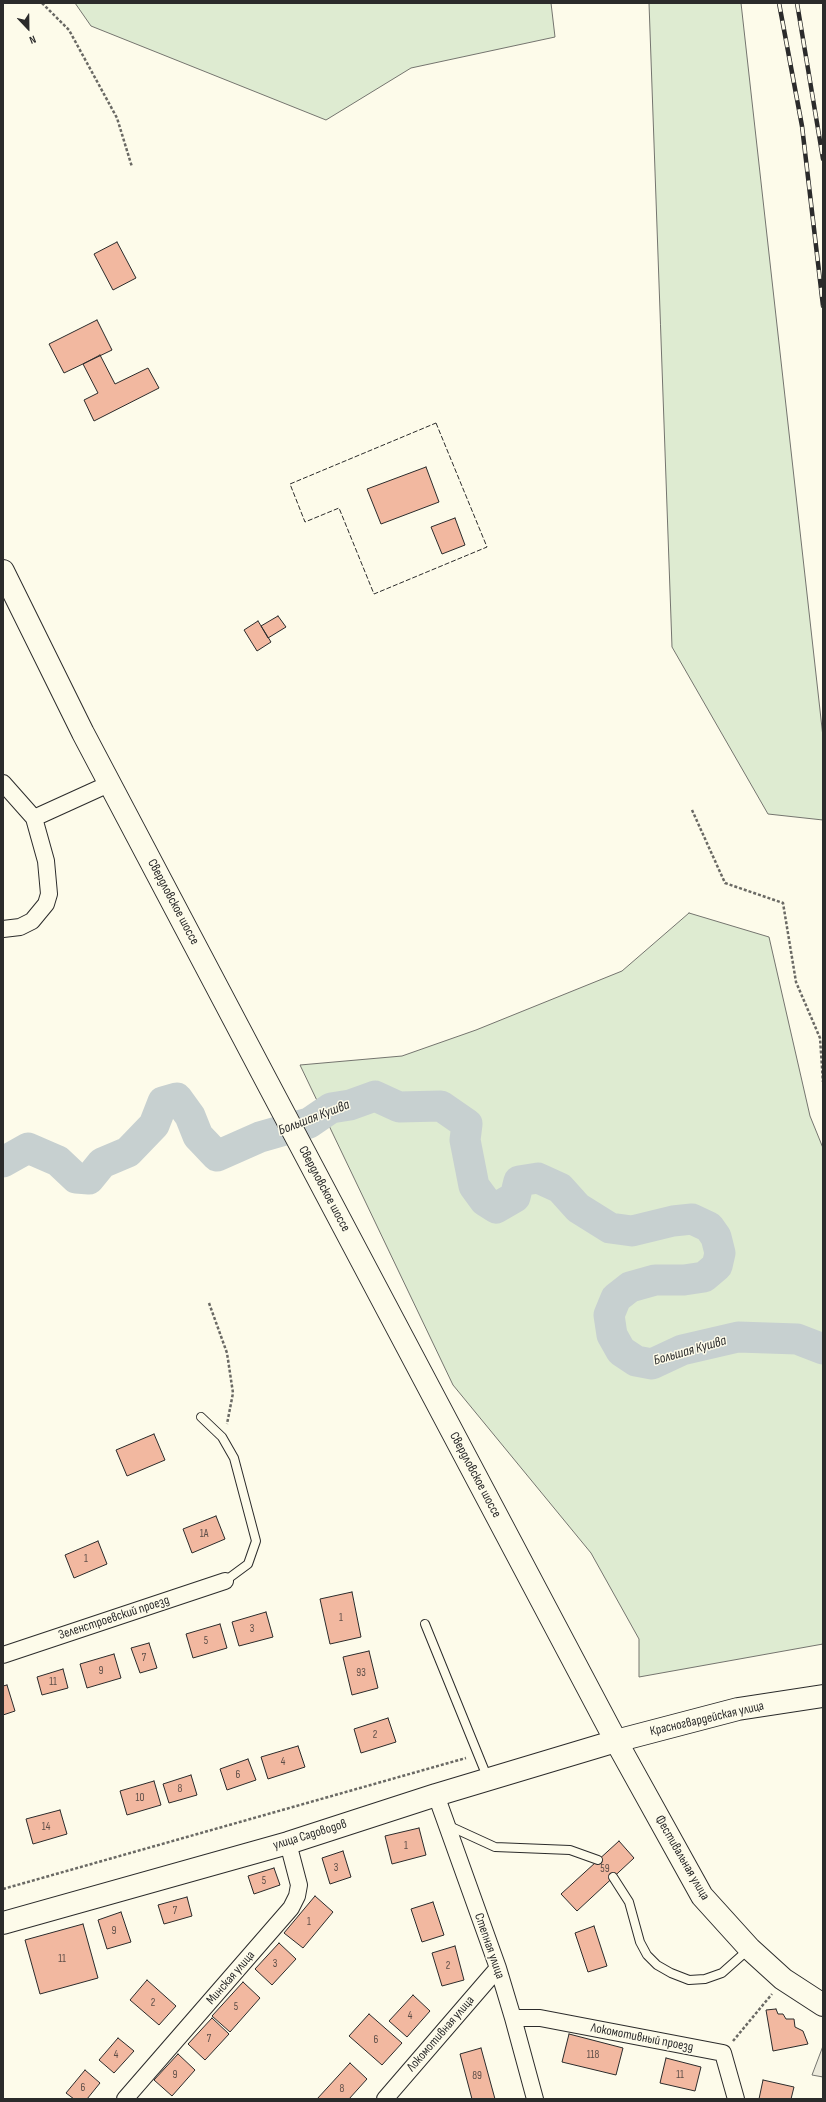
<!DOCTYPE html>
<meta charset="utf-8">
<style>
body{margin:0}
#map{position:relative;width:826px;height:2102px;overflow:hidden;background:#fdfbea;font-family:"Sofia Sans Condensed",sans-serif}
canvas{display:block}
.frame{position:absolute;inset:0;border:4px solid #2b2b2b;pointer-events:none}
.north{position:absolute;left:8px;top:8px;width:40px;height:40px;-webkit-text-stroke:3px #fdfbea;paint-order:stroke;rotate:158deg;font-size:11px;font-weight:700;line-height:16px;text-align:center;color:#2b2b2b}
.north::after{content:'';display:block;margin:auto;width:14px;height:18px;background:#2b2b2b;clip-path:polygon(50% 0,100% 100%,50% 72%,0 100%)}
</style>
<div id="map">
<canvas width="826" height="2102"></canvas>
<div class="frame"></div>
<div class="north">N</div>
</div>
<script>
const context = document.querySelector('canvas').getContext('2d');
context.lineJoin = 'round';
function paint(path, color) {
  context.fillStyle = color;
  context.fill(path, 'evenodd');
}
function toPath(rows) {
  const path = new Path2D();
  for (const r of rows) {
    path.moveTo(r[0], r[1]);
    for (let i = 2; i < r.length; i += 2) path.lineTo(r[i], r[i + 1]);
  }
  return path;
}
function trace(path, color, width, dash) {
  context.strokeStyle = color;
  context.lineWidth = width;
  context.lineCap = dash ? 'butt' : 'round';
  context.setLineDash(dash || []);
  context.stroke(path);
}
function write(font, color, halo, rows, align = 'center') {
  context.font = font + ' "Sofia Sans Condensed",sans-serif';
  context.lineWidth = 3;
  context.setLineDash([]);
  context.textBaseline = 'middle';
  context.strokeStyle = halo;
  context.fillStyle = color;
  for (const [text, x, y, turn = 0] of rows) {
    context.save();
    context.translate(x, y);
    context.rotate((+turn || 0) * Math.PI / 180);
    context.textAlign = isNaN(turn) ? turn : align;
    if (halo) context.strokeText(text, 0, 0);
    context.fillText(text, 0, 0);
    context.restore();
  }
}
const green = toPath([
 [75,3,551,3,555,37,411,68,326,120,91,26,75,3],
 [649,3,741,3,823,737,823,820,768,814,672,647,649,3],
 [689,913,769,937,810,1116,823,1148,823,1644,639,1677,639,1639,591,1553,453,1385,300,1065,402,1056,476,1030,622,971,689,913]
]);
paint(green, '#deebd1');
trace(green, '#74746e', 1);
const parking = toPath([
 [823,2046,823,2077,812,2075,823,2046]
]);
paint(parking, '#eceadb');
trace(parking, '#74746e', 1);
trace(toPath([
 [3,1162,28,1148,58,1161,76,1178,89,1179,102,1163,128,1152,154,1125,163,1102,177,1098,190,1116,198,1136,217,1156,260,1137,309,1123,331,1108,350,1105,375,1096,399,1107,441,1106,467,1124,465,1140,474,1186,485,1201,496,1208,515,1197,519,1181,538,1178,560,1188,578,1208,610,1228,632,1231,673,1221,692,1219,709,1227,716,1237,720,1253,717,1266,704,1277,684,1280,655,1280,630,1287,616,1298,609,1315,612,1335,621,1351,636,1361,652,1364,682,1350,738,1337,797,1339,823,1349]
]), '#c7d0d0', 31);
const building = toPath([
 [117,242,136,278,113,290,94,254,117,242],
 [97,320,112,350,64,373,49,344,97,320],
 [100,355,115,384,148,368,159,388,94,421,84,400,98,393,83,364,100,355],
 [426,467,439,502,381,524,367,489,426,467],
 [455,518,465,545,442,554,431,527,455,518],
 [278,616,286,627,268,638,261,626,278,616],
 [258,621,271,642,257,651,244,630,258,621],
 [154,1434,165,1460,127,1476,116,1450,154,1434],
 [216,1516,225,1539,192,1553,183,1529,216,1516],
 [98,1541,107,1564,74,1578,65,1555,98,1541],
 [352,1592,361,1637,330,1644,320,1599,352,1592],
 [266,1612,273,1637,239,1646,232,1622,266,1612],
 [220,1624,227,1648,193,1658,186,1634,220,1624],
 [149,1643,157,1668,140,1673,131,1648,149,1643],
 [369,1651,378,1688,352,1695,343,1657,369,1651],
 [114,1654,121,1678,87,1688,80,1664,114,1654],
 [63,1669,68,1688,42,1695,37,1677,63,1669],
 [7,1685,15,1711,3,1715,3,1686,7,1685],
 [388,1718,396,1742,361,1753,354,1729,388,1718],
 [298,1746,305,1767,268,1779,261,1757,298,1746],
 [248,1759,256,1780,227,1790,220,1769,248,1759],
 [191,1775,197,1795,169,1803,163,1784,191,1775],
 [154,1781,161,1805,127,1815,120,1791,154,1781],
 [60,1810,67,1834,33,1844,26,1819,60,1810],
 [419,1828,426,1855,392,1864,385,1836,419,1828],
 [619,1841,634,1858,577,1911,561,1894,619,1841],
 [343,1851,351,1877,330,1884,322,1858,343,1851],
 [274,1868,280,1885,254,1894,248,1876,274,1868],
 [315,1896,333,1912,303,1948,284,1933,315,1896],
 [187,1897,192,1916,164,1924,158,1905,187,1897],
 [433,1902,444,1935,422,1942,411,1909,433,1902],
 [121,1912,131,1942,107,1949,98,1920,121,1912],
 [83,1924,98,1978,40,1994,25,1940,83,1924],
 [594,1926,607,1966,588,1972,575,1933,594,1926],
 [279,1943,296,1959,272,1985,255,1969,279,1943],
 [455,1946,464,1980,442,1986,432,1953,455,1946],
 [147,1980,176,2006,159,2025,130,2000,147,1980],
 [243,1982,260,1998,230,2032,212,2016,243,1982],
 [413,1995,430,2011,407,2037,389,2021,413,1995],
 [776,2009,778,2014,783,2014,786,2019,794,2019,795,2027,803,2031,808,2044,773,2051,766,2010,776,2009],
 [369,2014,402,2043,382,2065,349,2036,369,2014],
 [212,2018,229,2034,205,2060,188,2044,212,2018],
 [569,2034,623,2048,616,2075,562,2062,569,2034],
 [118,2038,134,2051,114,2073,99,2060,118,2038],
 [481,2048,495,2099,472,2099,460,2054,481,2048],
 [178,2054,195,2070,172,2096,154,2080,178,2054],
 [666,2058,701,2067,695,2091,660,2083,666,2058],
 [350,2063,367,2079,349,2099,317,2099,350,2063],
 [85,2070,100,2083,87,2099,74,2099,66,2093,85,2070],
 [763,2080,794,2087,791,2099,759,2099,763,2080]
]);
paint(building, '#f2b8a0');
trace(building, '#2b2b2b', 1);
const service = toPath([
 [201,1417,222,1437,234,1458,256,1541,248,1564,225,1581],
 [425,1624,488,1779],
 [447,1825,495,1847,570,1850,598,1860],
 [613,1877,629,1902,640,1942,647,1955,657,1965,671,1973,689,1980,705,1979,722,1973,749,1949]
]);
const minor = toPath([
 [3,783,34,818],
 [3,929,20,927,32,921,46,904,49,894,46,861,34,818,111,783],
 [3,1655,225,1581],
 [436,1795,498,1968,513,2018,535,2099],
 [513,2018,540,2018,723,2053,736,2099],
 [125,2099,291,1908,297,1896,299,1885,288,1843],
 [385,2099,498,1968]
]);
const secondary = toPath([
 [3,1923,288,1843,436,1795,616,1741,738,1709,823,1696]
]);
const primary = toPath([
 [3,571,83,733,265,1078,616,1741,702,1896,750,1949,783,1979,823,2005]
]);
trace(service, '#2b2b2b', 10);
trace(minor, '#2b2b2b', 18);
trace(secondary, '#2b2b2b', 24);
trace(primary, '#2b2b2b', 24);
trace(toPath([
 [42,3,69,30,117,118,132,167],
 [692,810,725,883,783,903,796,982,820,1038,823,1082],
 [209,1303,227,1353,233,1393,227,1424],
 [3,1889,466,1758],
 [733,2041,772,1994]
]), '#6a6964', 2.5, [3, 2]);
trace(service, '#fdfbea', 8);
trace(minor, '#fdfbea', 16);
trace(secondary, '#fdfbea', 22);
trace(primary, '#fdfbea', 22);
const rail = toPath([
 [779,3,802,126,823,306],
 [797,3,823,159]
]);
trace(rail, '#2b2b2b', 4.5);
trace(rail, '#fdfbea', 3, [9]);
trace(toPath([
 [436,423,487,547,374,594,339,508,305,522,290,484,436,423]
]), '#2b2b2b', 1, [5, 2]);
write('11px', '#5d4e48', null, [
 ["1А",204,1534],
 ["1",86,1559],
 ["1",341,1618],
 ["3",252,1629],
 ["5",206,1641],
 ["7",144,1658],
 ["9",101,1671],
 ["93",361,1673],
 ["11",53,1682],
 ["2",375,1735],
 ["4",283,1762],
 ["6",238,1775],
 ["8",180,1789],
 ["10",140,1798],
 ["14",46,1827],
 ["1",406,1846],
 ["3",336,1868],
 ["59",605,1869],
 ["5",264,1881],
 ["7",175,1911],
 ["1",309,1922],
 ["9",114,1931],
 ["11",62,1959],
 ["3",275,1964],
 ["2",448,1966],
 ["2",153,2003],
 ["5",236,2007],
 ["4",410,2016],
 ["7",209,2039],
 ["6",376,2040],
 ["4",116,2055],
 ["118",593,2055],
 ["9",175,2075],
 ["11",680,2075],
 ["89",477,2076],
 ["6",83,2088],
 ["8",342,2089]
]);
write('13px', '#2b2b2b', '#fdfbea', [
 ["Свердловское шоссе",173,902,62],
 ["Свердловское шоссе",324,1189,62],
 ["Свердловское шоссе",475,1475,62],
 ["Зеленстроевский проезд",114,1618,-18],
 ["Красногвардейская улица",707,1719,-13],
 ["улица Садоводов",310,1835,-17],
 ["Фестивальная улица",682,1858,60],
 ["Степная улица",489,1946,71],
 ["Минская улица",231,1978,-49],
 ["Локомотивная улица",441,2034,-49],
 ["Локомотивный проезд",642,2038,11]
]);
write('italic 14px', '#2b2b2b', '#fdfbea', [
 ["Большая Кушва",314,1118,-21],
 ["Большая Кушва",690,1351,-16]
]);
</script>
